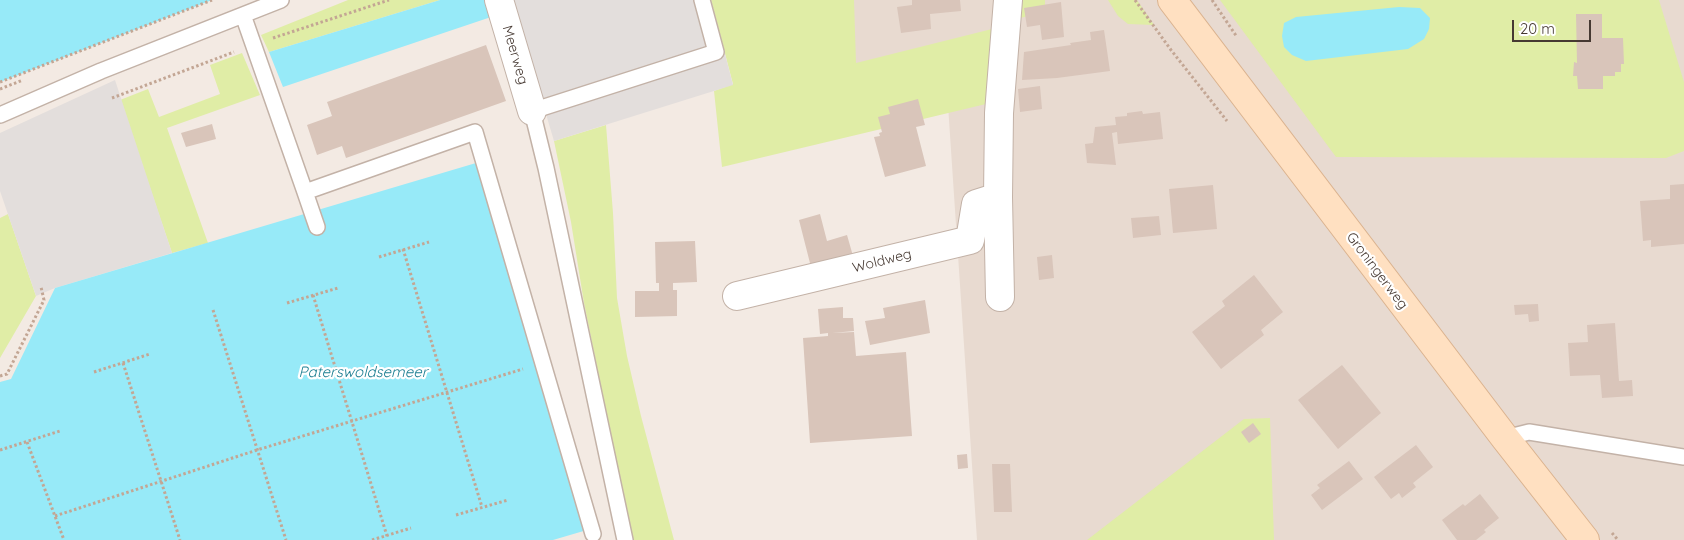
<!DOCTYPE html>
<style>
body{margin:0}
#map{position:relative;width:1684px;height:540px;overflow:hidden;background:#f3eae3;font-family:Quicksand,sans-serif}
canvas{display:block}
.scale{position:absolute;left:1512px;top:20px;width:79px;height:22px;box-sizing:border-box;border:2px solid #463932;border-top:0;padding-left:6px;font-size:15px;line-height:18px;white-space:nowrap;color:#463932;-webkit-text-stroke:4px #fff;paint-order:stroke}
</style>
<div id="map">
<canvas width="1684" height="540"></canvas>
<div class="scale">20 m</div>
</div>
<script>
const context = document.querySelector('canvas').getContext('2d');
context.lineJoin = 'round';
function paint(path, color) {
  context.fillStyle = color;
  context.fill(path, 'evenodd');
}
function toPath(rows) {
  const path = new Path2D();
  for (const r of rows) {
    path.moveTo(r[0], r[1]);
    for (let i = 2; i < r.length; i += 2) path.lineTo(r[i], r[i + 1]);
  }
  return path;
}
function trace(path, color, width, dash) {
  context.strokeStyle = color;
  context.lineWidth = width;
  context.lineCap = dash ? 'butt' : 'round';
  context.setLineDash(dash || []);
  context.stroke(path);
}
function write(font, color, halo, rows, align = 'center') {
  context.font = font + ' Quicksand,sans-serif';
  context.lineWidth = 4.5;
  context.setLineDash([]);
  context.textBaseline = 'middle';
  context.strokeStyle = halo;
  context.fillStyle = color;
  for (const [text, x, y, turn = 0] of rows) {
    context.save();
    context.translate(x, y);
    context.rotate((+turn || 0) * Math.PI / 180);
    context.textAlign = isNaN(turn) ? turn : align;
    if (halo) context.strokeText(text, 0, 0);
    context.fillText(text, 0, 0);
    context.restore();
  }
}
paint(toPath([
 [792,0,1684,0,1684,540,977,540,944,45,803,79]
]), '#e8dad0');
paint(toPath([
 [348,0,440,0,269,52,261,35],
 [711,0,854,0,856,63,992,29,986,104,722,167,714,91,733,84],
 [1018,0,1045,0,1045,12,1016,19],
 [1108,0,1137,0,1154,25,1128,24,1118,16],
 [1220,0,1659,0,1684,82,1684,151,1666,158,1336,157],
 [242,53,260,95,167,128,208,243,172,253,120,100,148,89,159,117,220,94,210,65],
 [606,125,613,213,617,298,627,356,641,416,674,540,632,540,584,303,571,222,554,141],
 [8,214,36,296,0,358,0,218],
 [1270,418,1274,540,1087,540,1244,419]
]), '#e0eda6');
paint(toPath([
 [512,0,711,0,733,85,554,141],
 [115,80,172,253,55,288,36,296,0,191,0,133]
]), '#e3dedc');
paint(toPath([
 [0,0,212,0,0,82],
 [440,0,490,0,494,16,283,87,269,52],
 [1399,7,1420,8,1430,18,1429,29,1424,39,1408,49,1306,61,1292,55,1284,47,1282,36,1284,23,1296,17],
 [476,163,587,530,553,540,0,540,0,382,11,379,55,288]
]), '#97eaf8');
paint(toPath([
 [912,0,960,0,961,11,930,14,931,29,901,33,897,7,912,5],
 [1061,2,1064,37,1042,40,1040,25,1027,27,1024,8],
 [1576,14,1602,14,1602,38,1623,38,1624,64,1621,64,1621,72,1615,72,1615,76,1603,76,1603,89,1578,89,1577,76,1573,76,1574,62,1577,63],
 [1104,30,1110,71,1057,78,1022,80,1024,52,1071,45,1070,43,1091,40,1090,32],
 [486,45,506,101,346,158,342,146,317,155,307,125,332,116,327,102],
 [1040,86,1042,109,1020,112,1018,89],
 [918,99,925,125,916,127,926,166,885,177,874,137,880,136,879,133,882,132,878,117,890,114,888,107],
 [1142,111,1143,114,1160,112,1163,139,1118,144,1117,132,1112,133,1116,165,1087,163,1085,144,1093,143,1095,127,1116,125,1115,117,1127,116,1127,113],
 [212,124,216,139,186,147,181,133],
 [1684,184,1684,244,1651,247,1651,240,1643,241,1640,201,1670,199,1670,185],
 [1213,185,1217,229,1173,233,1169,189],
 [820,214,827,241,847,235,853,256,811,267,799,220],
 [1159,216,1161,235,1133,238,1131,218],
 [695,241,697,282,673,283,673,290,677,290,677,316,635,317,635,291,659,291,659,283,656,283,655,242],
 [1052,255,1054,278,1039,280,1037,257],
 [1254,275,1283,312,1261,330,1264,335,1221,369,1192,332,1225,306,1222,301],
 [925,300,930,333,870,345,865,321,885,318,883,308],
 [1538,304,1539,321,1529,322,1528,314,1515,315,1514,305],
 [843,307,843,318,853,318,854,331,832,333,854,332,856,356,906,352,912,436,810,443,803,338,828,336,828,333,820,334,818,309],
 [1615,323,1619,381,1632,380,1633,396,1602,398,1600,375,1570,376,1568,343,1588,342,1587,325],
 [1342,365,1381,413,1338,449,1298,400],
 [1253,423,1261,434,1249,443,1241,432],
 [1416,445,1433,467,1413,483,1416,487,1402,498,1399,493,1391,499,1374,477],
 [967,454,968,468,958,469,957,455],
 [1349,461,1363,479,1322,510,1311,495,1320,488,1317,485],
 [992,464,1010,464,1012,512,994,512],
 [1480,494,1499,518,1484,530,1486,532,1476,540,1457,540,1442,520,1463,504,1465,506]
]), '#d9c5ba');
const service = toPath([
 [243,15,305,192,475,132,593,534],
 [0,115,101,71,281,0],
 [305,192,317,227],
 [1505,438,1529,432,1684,457],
 [625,540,546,168,532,111,716,52,702,0]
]);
const minor = toPath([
 [499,0,532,111],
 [737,296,970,240,976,204,998,197],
 [1000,297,998,197,999,113,1008,0]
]);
const secondary = toPath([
 [1172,0,1505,438,1585,540]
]);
trace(service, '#c3b2a7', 18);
trace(minor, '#c3b2a7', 30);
trace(secondary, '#dbb38f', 30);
trace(toPath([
 [1135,0,1171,50,1227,121],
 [1212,0,1237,37],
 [273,38,389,0],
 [0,82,212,0],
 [0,89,23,80],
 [112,98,234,52],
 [403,249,482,507],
 [379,257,429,242],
 [313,295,387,536],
 [287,303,338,288],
 [213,310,286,540],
 [123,363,180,540],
 [94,372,150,354],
 [0,376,7,374,44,300,41,287],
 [27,442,64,540],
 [0,450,60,431],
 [456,515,508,500],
 [55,516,257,450,523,369],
 [1612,533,1618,540],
 [372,540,411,528]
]), '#c3a694', 3, [2.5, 2.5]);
trace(service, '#fff', 15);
trace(minor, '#fff', 28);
trace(secondary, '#ffe0c1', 28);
write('14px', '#463932', '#fff', [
 ["Meerweg",515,55,74],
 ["Woldweg",882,261,-14],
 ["Groningerweg",1377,271,53]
]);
write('italic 15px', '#1d7f92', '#fff', [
 ["Paterswoldsemeer",363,372]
]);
</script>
